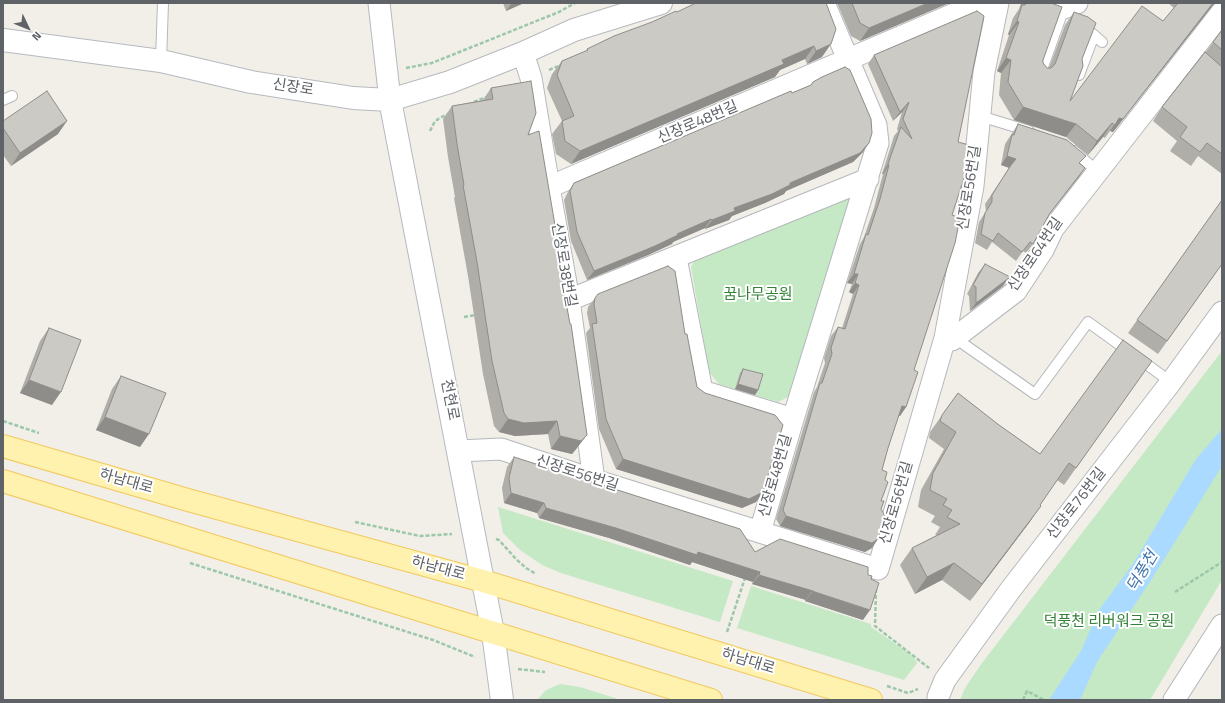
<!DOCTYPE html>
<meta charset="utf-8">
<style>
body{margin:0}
#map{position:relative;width:1225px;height:703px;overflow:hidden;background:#f1efe8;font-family:"Titillium Web",sans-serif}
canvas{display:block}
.frame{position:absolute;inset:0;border:4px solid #5f6368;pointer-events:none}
.north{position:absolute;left:8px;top:8px;width:40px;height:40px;-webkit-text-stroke:3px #fff;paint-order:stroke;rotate:133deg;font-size:11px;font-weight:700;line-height:16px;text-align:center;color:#5f6368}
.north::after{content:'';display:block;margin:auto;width:14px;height:18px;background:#5f6368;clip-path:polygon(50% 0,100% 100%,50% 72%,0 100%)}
</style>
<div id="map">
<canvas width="1225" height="703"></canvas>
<div class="frame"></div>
<div class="north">N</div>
</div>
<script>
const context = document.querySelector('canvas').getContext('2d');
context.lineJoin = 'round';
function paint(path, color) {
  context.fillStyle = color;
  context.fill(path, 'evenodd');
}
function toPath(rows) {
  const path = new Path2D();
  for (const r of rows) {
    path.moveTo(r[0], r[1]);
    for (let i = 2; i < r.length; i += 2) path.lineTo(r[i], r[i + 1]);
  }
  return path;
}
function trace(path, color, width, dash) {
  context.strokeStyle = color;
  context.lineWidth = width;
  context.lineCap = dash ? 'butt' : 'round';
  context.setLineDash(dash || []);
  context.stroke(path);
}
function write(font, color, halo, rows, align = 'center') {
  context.font = font + ' "Titillium Web","Noto Sans KR",sans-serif';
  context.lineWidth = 4;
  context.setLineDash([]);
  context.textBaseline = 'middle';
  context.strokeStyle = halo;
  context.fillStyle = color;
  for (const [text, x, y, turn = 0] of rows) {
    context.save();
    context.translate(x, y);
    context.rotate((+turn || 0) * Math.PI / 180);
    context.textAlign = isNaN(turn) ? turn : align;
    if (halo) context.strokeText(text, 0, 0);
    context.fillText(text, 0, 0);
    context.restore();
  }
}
paint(toPath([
 [841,192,852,202,792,395,778,402,719,384,709,372,691,267,698,254],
 [1222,351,1222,580,1150,700,960,700,965,688,982,663],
 [498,507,733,581,720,622,561,573,542,565,520,550,503,533],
 [751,586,871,624,871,627,913,656,917,663,904,680,737,628],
 [560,684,580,687,621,700,537,700,546,690]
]), '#c5e8c5');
paint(toPath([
 [1222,429,1222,466,1155,574,1097,662,1080,700,1049,700,1081,651,1099,610,1133,564,1196,459]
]), '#aadaff');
const lane = toPath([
 [1082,25,1102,42],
 [161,61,163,3],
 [1040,75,1064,8,1066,10],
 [1079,75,1094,35],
 [3,100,12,96],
 [980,116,1029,131],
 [1074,151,1097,171],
 [952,340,962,343,1035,394,1088,322,1171,382]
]);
const street = toPath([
 [379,3,390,100],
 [1064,8,1077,3],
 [523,53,531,78,549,187,569,300,594,480],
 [549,187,968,8,996,7],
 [676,258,702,391,793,419],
 [569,300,868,179],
 [945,338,952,340,1016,291,1043,250,1053,229,1222,12],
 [459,451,501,449,594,480,878,569,945,338,973,186,984,72,998,3],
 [760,532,793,419,878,143,876,125,824,3],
 [938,700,938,697,945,680,1011,589,1171,382,1222,312],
 [1174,700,1222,625]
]);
const secondary = toPath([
 [3,40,161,61,251,82,353,98,390,100,450,82,523,53,574,30,661,3],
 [390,100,493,633,502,700]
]);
const primary = toPath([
 [3,446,188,500,483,581,871,700],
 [3,481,711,700]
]);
trace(lane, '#b5b8bc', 12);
trace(street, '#b5b8bc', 23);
trace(secondary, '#b6babf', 24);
trace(primary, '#f2c960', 24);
trace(toPath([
 [406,68,432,63,559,12,575,3],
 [549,70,561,65],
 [474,102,486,97],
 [430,131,434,123,438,119,450,113],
 [464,317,476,315],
 [3,421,39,433],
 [355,522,420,536,452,534],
 [496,539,499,540,516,559,526,568,536,574],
 [190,563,433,640,475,657],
 [876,589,875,626,929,668],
 [1175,592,1222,562],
 [727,632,745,578],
 [518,669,545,672],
 [887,686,908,693,918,689],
 [1023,700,1027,691,1044,700]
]), '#9cc7a9', 2.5, [4, 2]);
trace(lane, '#fff', 10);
trace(street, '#fff', 21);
trace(secondary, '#fff', 22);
trace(primary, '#fff2af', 22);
paint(toPath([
 [503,3,524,3,506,11],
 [826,3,822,57,807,64,805,59,780,70,775,77,571,164,556,154,552,134,562,121,547,88,552,74,562,61,586,51,587,49,677,12],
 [837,3,949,3,860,41,851,36],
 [1021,3,1051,3,1043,60,1043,63,1047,68,1049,68,1065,25,1074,12,1082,59,1070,101,1163,21,1174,8,1168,3,1215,3,1213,5,1113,132,1110,131,1105,138,1103,137,1088,155,1066,137,1014,120,999,95,1001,73,997,71,1009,35,1008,34,1013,18,1019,9],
 [1222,30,1222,174,1198,156,1191,166,1170,151,1177,141,1153,121,1162,107,1205,53],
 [874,55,958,142,952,215,914,370,906,407,900,416,898,416,888,448,882,470,885,480,881,501,881,509,872,548,865,552,780,526,776,519,814,392,817,387,825,363,824,358,831,336,838,327,842,328,853,294,849,292,852,284,847,283,860,244,864,237,874,208,883,174,882,174,894,136,898,131,897,129,902,112,893,121,868,64],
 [813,82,863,152,853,162,786,191,784,194,765,203,732,216,729,220,705,229,705,228,673,242,672,244,648,255,587,280,571,241,564,200,568,192,574,183,811,85],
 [491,88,528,135,564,278,562,281,577,448,572,454,551,449,548,434,515,436,499,432,494,426,483,374,468,276,454,198,455,197,448,157,443,119,452,106,483,100],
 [3,121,58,134,11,166,3,155],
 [1018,124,1080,164,1085,168,1048,216,1033,244,1026,253,1023,251,1016,261,992,242,987,250,975,243,979,222,986,211,985,204,1009,168,1001,165,1005,144],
 [1222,200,1222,264,1158,354,1128,333],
 [985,264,1003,286,970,311,969,296,967,294,978,273],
 [595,298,685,334,697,387,763,492,756,502,742,508,616,469,599,429,586,333,590,328,587,313,588,307],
 [49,328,52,405,20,393,40,341],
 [1152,361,1064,485,1057,480,1040,505,1029,523,970,601,942,580,915,594,900,565,912,548,937,535,935,535,940,527,931,522,935,516,918,507,921,490,944,449,929,438,930,432,958,393,999,425,1040,454],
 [743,369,758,390,755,395,735,389,740,373],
 [121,376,140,447,96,430,112,389],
 [514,457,755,552,863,620,805,601,806,600,752,584,753,582,692,562,690,565,609,538,539,518,537,513,504,503,502,488,507,467]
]), '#afaea9');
paint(toPath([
 [512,3,524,3,506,11],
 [928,3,949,3,860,41,869,28],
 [1213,3,1215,3,1213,5,1113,132,1110,131,1119,118],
 [1017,21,1019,22,1009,35,1008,34],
 [831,44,822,57,807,64,816,51],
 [814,46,805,59,780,70,775,77,571,164,580,151],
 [1006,58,1011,60,1001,73,997,71],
 [909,102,902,112,893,121,900,112],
 [1023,107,1076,124,1066,137,1014,120],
 [67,121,58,134,11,166,20,153],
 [1112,123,1103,137,1088,155,1097,141],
 [869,143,863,152,853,162,786,191,784,194,765,203,732,216,729,220,705,229,712,220,734,208,790,183],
 [1007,156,1016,159,1010,168,1001,165],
 [888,164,889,165,883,174,882,174],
 [1085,168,1079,177,1043,222],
 [711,219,705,228,673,242,672,244,648,255,587,280,594,271],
 [854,274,858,274,852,284,847,283],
 [1010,277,1003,286,970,311,976,303],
 [855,283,859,285,853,294,849,292],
 [29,380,61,392,52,405,20,393],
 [738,384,758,390,755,395,735,389],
 [902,406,906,407,900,416,895,415],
 [105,417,149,434,140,447,96,430],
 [508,419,557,421,548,434,515,436,499,432],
 [587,435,577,448,572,454,551,449,560,436],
 [623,459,763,492,756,502,742,508,616,469],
 [511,493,544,503,537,513,504,503],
 [1041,506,1029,523,970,601,982,584],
 [546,508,698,552,760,572,753,582,692,562,690,565,609,538,539,518],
 [786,516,878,539,872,548,865,552,780,526],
 [954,563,942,580,915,594,927,577],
 [759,575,813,591,806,600,752,584],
 [812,591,870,610,863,620,805,601]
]), '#8f8d8a');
const building = toPath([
 [696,3,826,3,836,29,831,44,816,51,814,46,782,60,784,64,580,151,565,141,562,121,574,116,557,75,562,61,588,50,587,49,614,36,652,22,676,11,677,12,696,3],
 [852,3,928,3,869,28,860,23,852,3],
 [1026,3,1051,3,1062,7,1043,60,1043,63,1047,68,1051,68,1055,64,1074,12,1088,17,1096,23,1082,59,1083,66,1070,101,1142,6,1163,21,1178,3,1213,3,1123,119,1119,118,1115,125,1112,123,1097,141,1076,124,1023,107,1008,82,1011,60,1006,58,1019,22,1017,21,1022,5,1025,5,1026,3],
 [977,11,984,16,958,142,969,145,969,152,966,172,952,215,960,218,955,243,914,370,918,372,906,407,902,406,888,448,882,470,887,472,885,480,888,482,881,501,884,501,881,509,885,516,878,539,872,543,786,516,783,510,820,383,822,383,832,354,831,348,838,327,845,329,859,285,855,283,858,274,854,274,866,234,868,235,880,199,889,165,888,164,901,127,912,139,903,119,909,102,900,112,874,55,977,11],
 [1222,30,1222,50,1213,42,1222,30],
 [1205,52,1222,67,1222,154,1207,143,1200,152,1180,137,1187,127,1162,107,1205,52],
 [845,67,850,70,871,119,872,133,869,143,860,153,790,183,790,185,772,194,734,208,735,211,712,220,711,219,677,234,678,235,655,246,594,271,577,232,570,191,574,183,791,91,792,93,811,85,813,82,822,77,845,67],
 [531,81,536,113,528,135,539,131,564,278,562,280,570,324,571,324,587,435,581,441,560,436,557,421,524,423,508,419,504,413,492,361,477,262,463,185,464,185,457,144,452,106,493,99,491,88,531,81],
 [47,91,67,121,20,153,3,128,3,121,47,91],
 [1018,124,1067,140,1086,156,1079,163,1085,168,1050,213,1033,244,1030,242,1022,252,998,233,993,241,981,234,985,213,992,202,992,195,1011,165,1016,159,1007,156,1012,135,1014,135,1018,124],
 [1222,200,1222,264,1167,341,1137,320,1222,200],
 [985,264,1010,277,976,303,976,287,973,285,985,264],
 [668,266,675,271,685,334,687,334,697,387,705,393,775,415,783,425,763,492,749,499,623,459,606,419,592,324,597,323,594,304,595,298,598,294,668,266],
 [49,328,81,340,61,392,29,380,49,328],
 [1123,340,1152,361,1076,468,1069,463,1040,505,1041,506,982,584,954,563,927,577,912,548,960,524,947,517,952,510,943,505,947,499,930,490,933,473,956,432,940,421,942,415,958,393,999,425,1040,454,1123,340],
 [743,369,763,374,758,390,738,384,743,369],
 [121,376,166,393,149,434,105,417,121,376],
 [514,457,740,529,755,552,780,539,868,567,868,575,872,576,871,579,879,583,870,610,812,591,813,591,759,575,760,572,698,552,697,555,616,528,546,508,544,503,511,493,509,478,514,457]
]);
paint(building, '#cccac5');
trace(building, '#8f8d8a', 1);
write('15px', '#5f6368', '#fff', [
 ["신장로",293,88,9],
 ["신장로48번길",698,123,-23],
 ["신장로56번길",970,188,-81],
 ["신장로64번길",1036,255,-56],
 ["신장로38번길",563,265,80],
 ["천현로",449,400,79],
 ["신장로56번길",577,474,18],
 ["신장로48번길",776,476,-74],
 ["하남대로",126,482,16],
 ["신장로56번길",897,503,-74],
 ["신장로76번길",1077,504,-52],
 ["하남대로",438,569,15],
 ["하남대로",748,662,17]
]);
write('15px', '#348238', '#fff', [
 ["꿈나무공원",758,295],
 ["덕풍천 리버워크 공원",1109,622]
]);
write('italic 16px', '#4174aa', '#fff', [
 ["덕풍천",1143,572,-59]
]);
</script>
